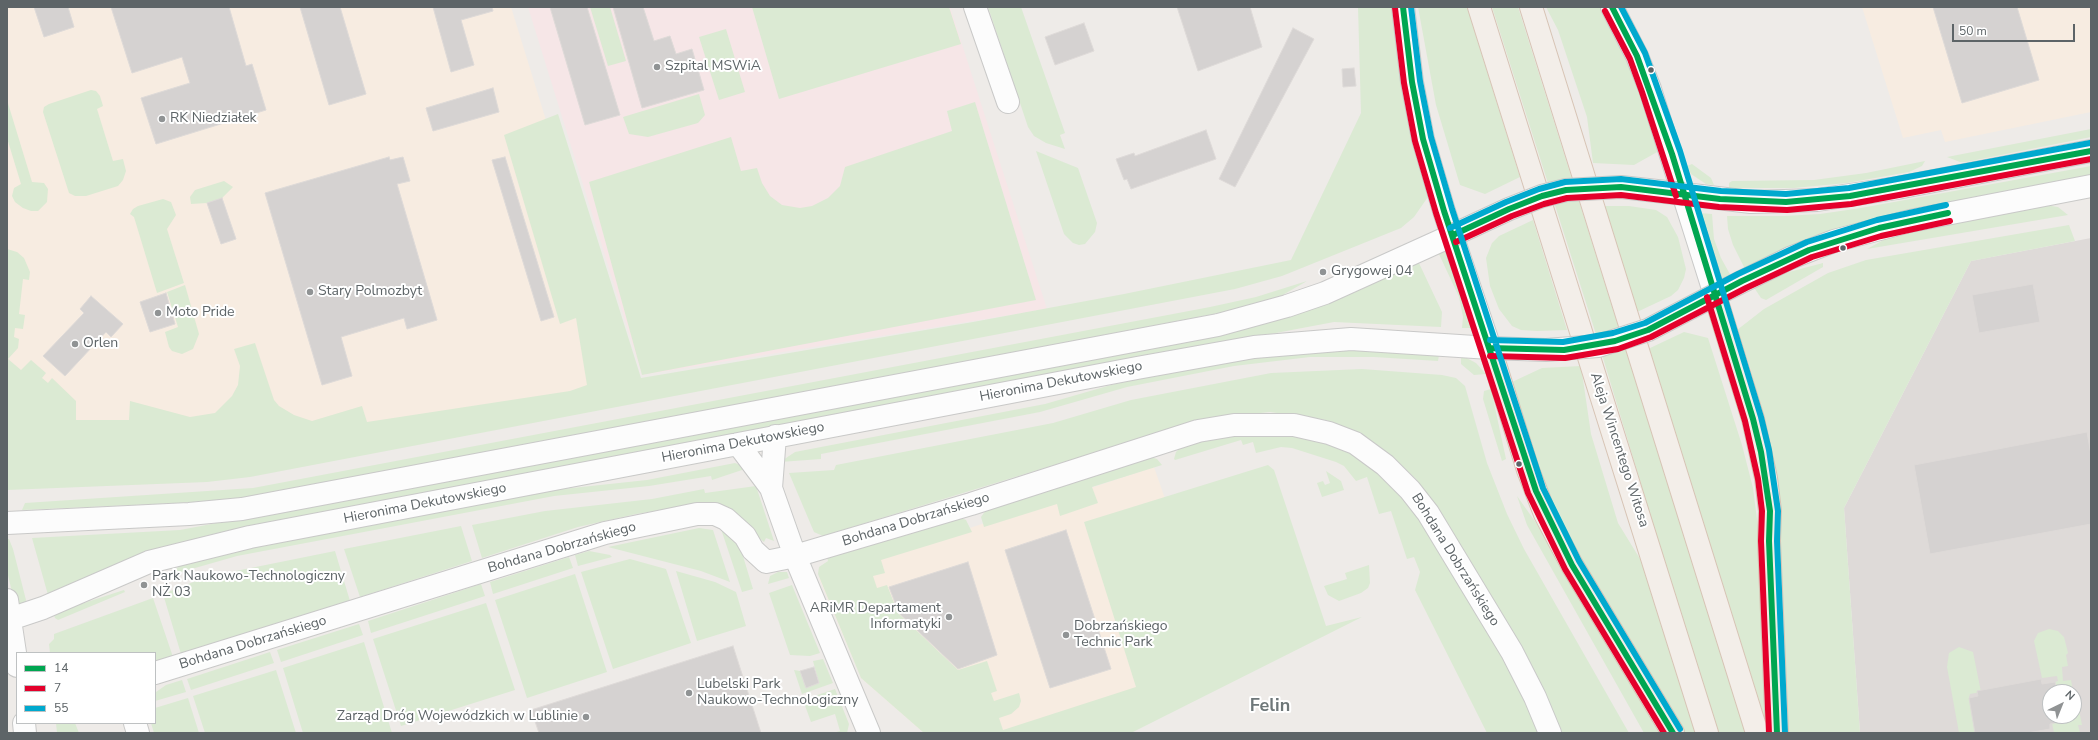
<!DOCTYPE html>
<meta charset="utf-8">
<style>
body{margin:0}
#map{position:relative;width:2098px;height:740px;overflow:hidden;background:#eeebe8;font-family:"Nunito Sans",sans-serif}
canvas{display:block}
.frame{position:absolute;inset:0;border:8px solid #5d6467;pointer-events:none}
.legend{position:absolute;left:16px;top:652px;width:140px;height:72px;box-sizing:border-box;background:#fff;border:1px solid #bec1c2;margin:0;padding:5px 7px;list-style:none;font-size:12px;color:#5d6467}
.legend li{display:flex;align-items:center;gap:8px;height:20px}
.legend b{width:20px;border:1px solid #bec1c2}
.north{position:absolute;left:2042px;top:684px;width:40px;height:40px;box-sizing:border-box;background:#fff;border:1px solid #bec1c2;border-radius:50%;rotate:43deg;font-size:11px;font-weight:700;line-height:16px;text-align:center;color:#5d6467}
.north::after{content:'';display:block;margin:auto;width:14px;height:18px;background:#909394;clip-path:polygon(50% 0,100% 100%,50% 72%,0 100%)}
.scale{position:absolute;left:1952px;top:24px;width:123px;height:18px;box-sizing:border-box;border:2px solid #5d6467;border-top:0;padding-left:5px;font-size:12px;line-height:14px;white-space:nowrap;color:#5d6467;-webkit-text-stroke:3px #fff;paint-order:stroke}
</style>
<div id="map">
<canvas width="2098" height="740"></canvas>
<div class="frame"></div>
<ul class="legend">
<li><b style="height:5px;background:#00a651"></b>14</li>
<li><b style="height:5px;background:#e4002b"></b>7</li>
<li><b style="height:5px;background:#00a9ce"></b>55</li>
</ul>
<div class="north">N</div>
<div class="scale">50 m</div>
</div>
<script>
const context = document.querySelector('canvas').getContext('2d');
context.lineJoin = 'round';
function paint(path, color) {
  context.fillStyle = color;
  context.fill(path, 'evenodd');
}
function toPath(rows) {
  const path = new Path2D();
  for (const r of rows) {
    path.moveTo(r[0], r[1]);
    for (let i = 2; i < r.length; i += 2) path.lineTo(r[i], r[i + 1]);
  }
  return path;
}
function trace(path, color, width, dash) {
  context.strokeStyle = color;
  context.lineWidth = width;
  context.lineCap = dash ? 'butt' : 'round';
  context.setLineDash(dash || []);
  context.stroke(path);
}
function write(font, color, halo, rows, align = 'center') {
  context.font = font + ' "Nunito Sans",sans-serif';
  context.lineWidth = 4;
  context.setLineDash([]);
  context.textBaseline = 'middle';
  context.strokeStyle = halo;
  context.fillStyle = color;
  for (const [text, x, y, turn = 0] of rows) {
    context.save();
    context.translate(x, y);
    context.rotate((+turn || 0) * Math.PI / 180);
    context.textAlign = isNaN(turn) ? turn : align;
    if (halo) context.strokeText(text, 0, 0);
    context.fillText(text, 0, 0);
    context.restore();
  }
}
paint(toPath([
 [7,7,511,7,626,379,522,408,7,461],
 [1862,7,2091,7,2091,112,1945,142,1941,130,1903,138],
 [1154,467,1225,671,1058,733,924,733,861,678,819,578]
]), '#f7ece1');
paint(toPath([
 [2091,238,2091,733,1860,733,1844,508,1971,261],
 [2050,692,2074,692,2074,716,2050,716]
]), '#dedad8');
paint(toPath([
 [528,7,950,7,1047,309,642,375]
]), '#f6e6e7');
paint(toPath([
 [590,7,610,7,626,61,608,66],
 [752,7,949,7,961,44,779,99],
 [988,7,1021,7,1065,133,1060,135,1065,149,1046,143,1034,136,1028,127],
 [1358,7,1394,7,1430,194,1414,217,1401,228,1282,276,1235,289,250,477,207,482,7,490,7,249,17,252,24,258,30,272,29,280,23,279,19,314,25,315,23,329,15,328,14,337,19,339,18,348,8,359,21,370,31,360,46,373,42,378,48,383,52,378,76,401,76,420,129,420,130,401,190,417,215,413,232,396,238,385,240,366,234,349,255,343,274,400,279,406,294,415,312,421,362,406,367,422,570,391,587,385,576,318,560,324,504,135,558,114,641,378,973,322,1124,294,1291,260,1361,113],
 [1418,7,1467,7,1520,177,1485,194,1460,185,1436,105],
 [1492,7,1518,7,1746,733,1716,733,1594,328],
 [1546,7,1600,7,1617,38,1635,76,1659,151,1634,165,1593,163,1587,117,1558,30],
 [726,29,745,92,719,100,699,37],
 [91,90,96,91,100,96,103,106,97,109,113,161,123,159,126,171,123,180,118,186,86,196,75,196,69,193,43,112,44,107,49,104],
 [699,94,705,115,698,123,648,137,629,134,623,117],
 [7,100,32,182,44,183,48,189,47,202,38,211,31,211,23,208,15,202,12,196,14,188,21,184,7,138],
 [975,102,1036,300,642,375,589,182,731,137,741,171,757,168,762,183,770,196,782,205,800,208,812,206,828,198,840,186,845,167,952,131,947,111],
 [2091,129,2091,137,1966,162,1960,162,1947,157],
 [1036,151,1078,168,1097,223,1095,232,1085,244,1079,245,1073,243,1064,234],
 [1925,161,1922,166,1909,172,1847,183,1794,188,1729,188,1729,183,1732,181,1814,180,1866,173],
 [1692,164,1711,178,1714,185,1706,184,1691,174,1687,166],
 [2091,166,2091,177,1745,269,1733,245,1728,229,1727,216,1784,216,1820,214,1861,208],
 [224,181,233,187,222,198,207,203,191,204,190,197,195,190],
 [163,199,171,202,176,215,167,229,184,283,157,293,134,217,130,214,133,209,138,206],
 [2045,205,2058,207,2068,215,1867,249,1889,237,1910,231],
 [1604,206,1629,206,1656,210,1667,217,1678,237,1686,269,1684,278,1678,290,1671,296,1637,312],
 [1700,213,1712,214,1714,239,1721,258,1731,276,1721,281],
 [1533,220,1567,330,1537,331,1521,330,1512,326,1499,309,1490,286,1486,258,1492,243,1499,236],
 [2069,225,2075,241,1971,261,1844,508,1860,733,1788,733,1776,489,1770,444,1750,367,1737,330,1764,309,1828,273,1866,260],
 [1449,247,1474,328,1462,328,1463,317,1459,297,1438,252],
 [1418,261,1442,312,1441,327,1334,322,209,535,133,558,48,595,32,538,180,530,1222,331],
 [1823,263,1823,267,1766,300,1761,298,1753,286,1774,276],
 [1307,281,1281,296,1240,309,269,494,225,500,178,503,22,510,25,503,253,488,1210,307,1256,297],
 [185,285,199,334,193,349,182,354,172,351,169,347,165,332,178,327,167,292],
 [1684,332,1708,338,1742,445,1753,488,1761,551,1769,732,1648,349],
 [1332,349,1439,355,1438,361,1374,357,1310,357,1234,366,1127,387,1040,412,821,454,821,459,780,462,795,452,1045,404,1111,385,1213,363,1259,355],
 [1461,355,1476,363,1486,374,1474,375,1461,364],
 [1581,366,1591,434,1618,523,1645,567,1695,733,1685,733,1564,529,1534,463,1512,382,1542,368],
 [1362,369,1442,375,1456,378,1465,386,1487,463,1507,514,1524,549,1629,733,1559,733,1440,515,1416,479,1384,450,1360,434,1326,420,1270,412,1204,419,823,536,814,532,789,473,834,470,836,465,1053,423,1131,400,1271,373],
 [1491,389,1506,459,1502,461,1483,399,1484,391],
 [1296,432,1361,457,1408,500,1508,665,1539,733,1487,733,1415,590,1420,572,1414,557,1407,559,1391,511,1379,514,1367,477,1356,481,1344,466,1336,462,1292,448,1281,447,1256,453,1253,442,1243,445,1241,440,1175,460,1174,459,1176,452,1180,448,1204,440,1227,435],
 [1151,457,1157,459,1162,465,1092,487,1098,503,1060,516,1057,504,984,527,981,517,986,510],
 [735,463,748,468,712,480,711,476,649,486,554,496,237,556,160,578,187,562,201,558,544,491,647,480],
 [1268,465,1274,470,1326,626,1362,617,1131,733,924,733,861,678,818,574,819,567,828,561,827,557,961,518,966,520,972,532,881,560,885,573,873,576,877,588,887,585,898,613,958,670,987,661,997,691,991,693,994,701,1019,693,1021,701,1019,707,1011,714,999,718,1003,730,1136,687,1084,522],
 [1326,471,1341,481,1344,490,1322,497,1317,483,1323,481,1325,485,1330,483],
 [756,486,774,541,766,538,764,542,721,506,704,503,636,514,578,527,482,558,472,525,545,511,652,499,704,489,705,493],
 [1517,496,1539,527,1659,733,1644,733,1527,525],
 [461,526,472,561,360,597,344,549],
 [720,526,739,543,753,589,742,592],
 [699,528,713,530,730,582,701,571,608,547],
 [7,539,9,539,13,549,27,604,16,609,7,571],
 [335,551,350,601,181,654,163,594,206,577],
 [589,551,610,555,612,557,578,566,575,555],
 [569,557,573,568,493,594,490,582],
 [630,559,666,569,691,643,613,669,581,572],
 [1369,565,1370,583,1368,588,1361,593,1339,601,1328,595,1324,586,1347,579,1345,573],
 [676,571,715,582,736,592,746,626,697,641],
 [778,572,787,572,789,578,768,584,770,576],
 [575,574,607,672,527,698,495,600],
 [481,584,485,596,371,633,368,621],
 [792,585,820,653,810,656,790,655,769,593],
 [124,590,125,592,58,620,55,618,53,613],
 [153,598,173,657,155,663,155,653,50,653,49,644,54,639,54,634],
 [486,603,515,690,401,726,373,639],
 [359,624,363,635,281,662,277,650],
 [2049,629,2058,631,2064,637,2068,653,2066,655,2068,666,2062,667,2063,681,2071,680,2073,692,2057,692,2055,682,2058,681,2057,676,2042,678,2034,641,2038,633],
 [364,642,392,733,303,733,283,668],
 [1959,647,1973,652,1981,692,1970,694,1969,697,1975,733,1959,733,1947,667,1949,653],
 [270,652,274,663,191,690,187,679],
 [823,659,833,683,802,694,794,670,800,671,806,688,819,683,813,661],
 [276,670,296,733,205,733,193,696],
 [182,680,186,692,155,701,156,692,166,685],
 [835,689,849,724,847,733,833,733,840,731,835,714,811,722,803,700],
 [2074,695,2076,695,2082,725,2078,725,2080,733,2054,733,2052,723,2063,721,2062,716,2074,716],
 [188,698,199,733,154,733,151,723,155,723,155,708],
 [56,723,75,723,79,733,57,733]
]), '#dbead3');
const building = toPath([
 [34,7,68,7,74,27,44,37,34,7],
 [111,7,229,7,246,66,252,64,266,110,156,144,141,98,190,83,182,57,132,73,111,7],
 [300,7,340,7,366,94,329,105,300,7],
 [433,7,492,7,493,11,461,20,474,65,451,72,433,7],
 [550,7,587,7,620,115,585,125,550,7],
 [613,7,643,7,654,41,670,36,676,54,692,49,704,90,642,108,613,7],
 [1177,7,1250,7,1262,47,1198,71,1177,7],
 [1933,7,2017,7,2039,80,1962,103,1933,7],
 [1084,23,1094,51,1055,65,1045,37,1084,23],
 [1293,28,1314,39,1235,187,1219,179,1293,28],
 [1354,68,1356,86,1343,87,1342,69,1354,68],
 [493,88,499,112,433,131,426,108,493,88],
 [1206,130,1216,159,1131,189,1127,179,1124,180,1116,159,1134,153,1135,156,1206,130],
 [389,157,390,160,403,157,410,181,397,184,437,320,407,329,404,318,341,337,352,376,322,385,265,193,389,157],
 [505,157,554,317,541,321,492,160,505,157],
 [222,198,236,239,221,244,207,203,222,198],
 [2033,284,2040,322,1979,333,1972,295,2033,284],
 [166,293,175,324,150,332,140,302,166,293],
 [91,296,123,324,111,337,106,332,65,376,43,356,84,313,80,309,91,296],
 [2087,432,2091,455,2091,524,1930,554,1914,465,2087,432],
 [1066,530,1111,669,1050,688,1005,550,1066,530],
 [968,562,997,655,958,669,899,613,889,587,968,562],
 [733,646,761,733,539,733,531,710,733,646],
 [814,667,819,683,806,688,800,671,814,667],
 [2041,679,2042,684,2055,682,2057,692,2050,692,2050,716,2062,716,2063,721,2050,724,2050,729,2027,733,1975,733,1969,698,1978,696,1977,691,2041,679]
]);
paint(building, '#d5d2d1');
trace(building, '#dedad8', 1);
const minor = toPath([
 [975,7,1008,102],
 [1612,7,1637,56,1650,89,1715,295,1790,258,1834,241,1910,221,2091,186],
 [1684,194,1751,202,1817,200,1897,188,2091,151],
 [738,444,771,488,795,556,869,733],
 [771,488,775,436],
 [7,523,189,514,242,509,1218,325,1287,306,1325,293,1453,235],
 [7,600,17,666],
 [7,620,43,608,149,562,250,537,1137,368,1254,347,1351,339,1490,348,1444,211,1423,139,1412,82,1403,7],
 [155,673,605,533,697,514,715,514,726,519,745,536,753,550,766,562,795,556,971,504,1198,431,1234,425,1294,425,1329,433,1355,443,1385,465,1410,490,1428,513,1512,652,1535,697,1550,733],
 [24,723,25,733],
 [135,723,138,733]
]);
const major = toPath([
 [1479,7,1707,733],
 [1531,7,1757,733],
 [1715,295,1753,419,1766,478,1770,511,1769,541,1777,733],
 [1490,348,1528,470,1545,514,1572,565,1673,733]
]);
trace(minor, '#c9c9c8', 24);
trace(major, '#d7c4b5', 24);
trace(minor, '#fcfcfc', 22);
trace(major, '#f3eee9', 22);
const minorBridge = toPath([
 [1453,235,1509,209,1542,196,1566,190,1621,187,1684,194],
 [1490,348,1546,350,1598,346,1648,330,1715,295]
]);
trace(minorBridge, '#c9c9c8', 24, []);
trace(minorBridge, '#fcfcfc', 22);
trace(toPath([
 [1403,7,1412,82,1423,139,1444,211,1536,491,1572,565,1673,733],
 [1612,7,1637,56,1672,154,1753,419,1761,452,1770,511,1769,541,1777,733],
 [1453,235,1509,209,1542,196,1566,190,1621,187,1720,199,1786,202,1850,196,2091,151],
 [1490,348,1564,350,1615,341,1648,330,1742,281,1809,250,1879,228,1948,213]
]), '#00a651', 6);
trace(toPath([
 [1395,8,1404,83,1415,141,1436,213,1528,493,1565,569,1664,733],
 [1605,11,1630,59,1642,92,1676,196],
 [1456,242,1512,216,1544,204,1567,198,1621,195,1719,207,1787,210,1851,204,2091,159],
 [1707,297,1745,421,1758,479,1762,511,1761,541,1769,733],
 [1490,356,1565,358,1618,349,1651,337,1746,288,1812,257,1881,236,1950,221]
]), '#e4002b', 6);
trace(toPath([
 [1411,7,1420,81,1431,137,1452,209,1543,488,1579,561,1680,729],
 [1621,7,1645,53,1680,151,1761,417,1769,450,1778,511,1777,541,1785,733],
 [1450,228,1506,202,1539,189,1565,182,1621,179,1721,191,1786,194,1849,188,2090,143],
 [1490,340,1563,342,1613,333,1645,323,1738,274,1807,242,1877,220,1946,205]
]), '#00a9ce', 6);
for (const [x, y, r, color] of [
 [657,67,4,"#909394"],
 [1651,70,3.5,"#5d6467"],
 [162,119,4,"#909394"],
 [1843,248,3.5,"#5d6467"],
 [1323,272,4,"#909394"],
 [310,292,4,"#909394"],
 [158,313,4,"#909394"],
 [75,344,4,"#909394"],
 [1519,464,3.5,"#5d6467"],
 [144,585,4,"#909394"],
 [949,617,4,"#909394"],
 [1066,635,4,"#909394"],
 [689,693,4,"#909394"],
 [586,717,4,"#909394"]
]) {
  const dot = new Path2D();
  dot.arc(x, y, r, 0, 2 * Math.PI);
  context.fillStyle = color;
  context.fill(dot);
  trace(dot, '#fff', 1.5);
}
write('14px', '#5d6467', '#fff', [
 ["Szpital MSWiA",665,67],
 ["RK Niedziałek",170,119],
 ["Grygowej 04",1331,272],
 ["Stary Polmozbyt",318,292],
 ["Moto Pride",166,313],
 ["Orlen",83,344],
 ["Park Naukowo-Technologiczny",152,577],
 ["NŻ 03",152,593],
 ["ARiMR Departament",941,609,"right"],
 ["Informatyki",941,625,"right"],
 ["Dobrzańskiego",1074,627],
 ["Technic Park",1074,643],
 ["Lubelski Park",697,685],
 ["Naukowo-Technologiczny",697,701],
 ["Zarząd Dróg Wojewódzkich w Lublinie",578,717,"right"]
], 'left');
write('14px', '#5d6467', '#fff', [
 ["Hieronima Dekutowskiego",1061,382,-11],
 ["Hieronima Dekutowskiego",743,443,-11],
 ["Aleja Wincentego Witosa",1619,450,72],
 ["Hieronima Dekutowskiego",425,504,-11],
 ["Bohdana Dobrzańskiego",916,520,-17],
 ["Bohdana Dobrzańskiego",562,548,-16],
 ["Bohdana Dobrzańskiego",1455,560,58],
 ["Bohdana Dobrzańskiego",253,643,-17]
]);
write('bold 18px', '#6e7779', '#fff', [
 ["Felin",1270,707]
]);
</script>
